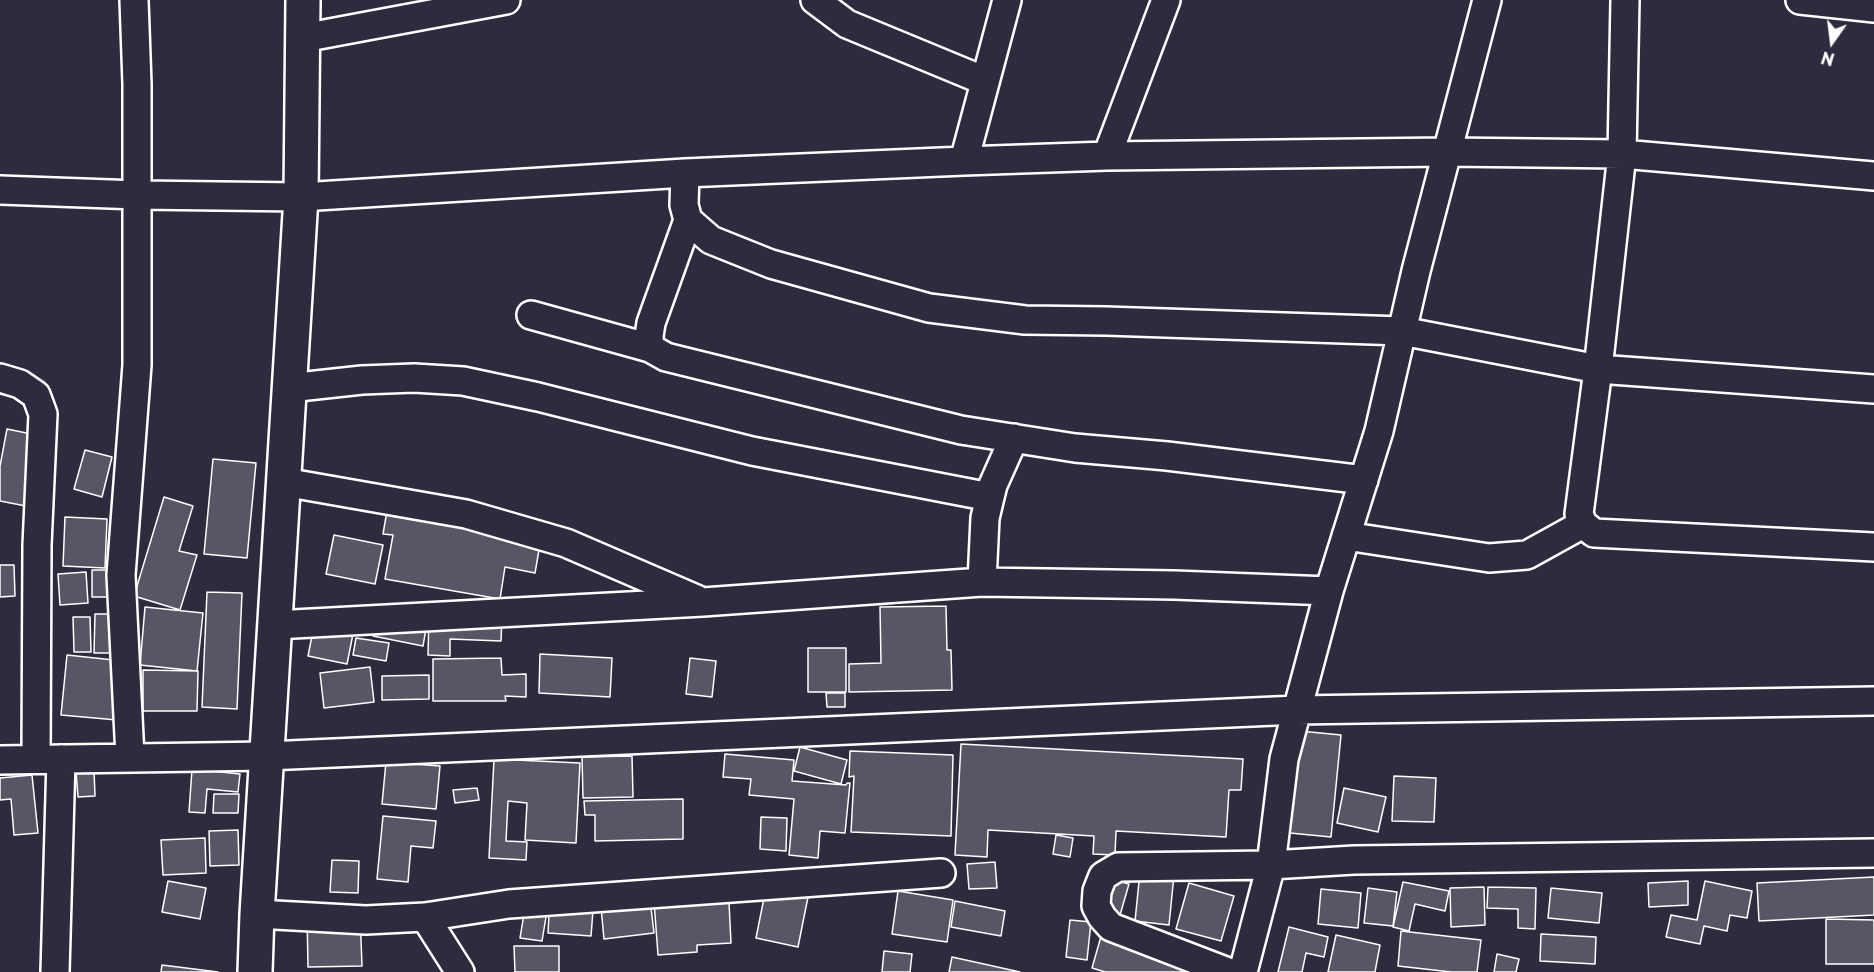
<!DOCTYPE html>
<style>
body{margin:0}
#map{position:relative;width:1874px;height:972px;overflow:hidden;background:#2f2a3d;font-family:"Playpen Sans",sans-serif}
canvas{display:block}
.north{position:absolute;left:1802px;top:12px;width:60px;height:60px;-webkit-text-stroke:4px #2f2a3d;paint-order:stroke;rotate:194deg;font-size:16px;font-weight:700;line-height:24px;text-align:center;color:#fff}
.north::after{content:'';display:block;margin:auto;width:21px;height:27px;background:#fff;clip-path:polygon(50% 0,100% 100%,50% 72%,0 100%)}
</style>
<div id="map">
<canvas width="1874" height="972"></canvas>
<div class="north">N</div>
</div>
<script>
const context = document.querySelector('canvas').getContext('2d');
context.lineJoin = 'round';
function paint(path, color) {
  context.fillStyle = color;
  context.fill(path, 'evenodd');
}
function toPath(rows) {
  const path = new Path2D();
  for (const r of rows) {
    path.moveTo(r[0], r[1]);
    for (let i = 2; i < r.length; i += 2) path.lineTo(r[i], r[i + 1]);
  }
  return path;
}
function trace(path, color, width, dash) {
  context.strokeStyle = color;
  context.lineWidth = width;
  context.lineCap = dash ? 'butt' : 'round';
  context.setLineDash(dash || []);
  context.stroke(path);
}
const building = toPath([
 [7,429,46,437,31,507,0,501,0,466,7,429],
 [85,450,112,457,102,497,74,489,85,450],
 [213,459,256,463,247,558,204,554,213,459],
 [164,497,193,506,179,551,197,555,180,610,134,596,164,497],
 [388,505,542,533,535,573,505,567,500,599,385,579,393,535,383,534,388,505],
 [65,517,107,519,105,568,63,566,65,517],
 [334,535,383,545,375,584,326,574,334,535],
 [0,565,14,565,15,596,0,597,0,565],
 [92,570,114,570,114,597,92,597,92,570],
 [86,572,88,603,60,605,58,574,86,572],
 [207,592,242,593,237,709,202,707,207,592],
 [946,606,947,650,951,650,952,690,849,692,849,664,881,663,880,607,946,606],
 [145,607,203,613,197,671,140,665,145,607],
 [378,613,427,623,423,646,373,636,378,613],
 [95,614,115,614,114,653,94,653,95,614],
 [429,615,502,617,501,641,450,639,450,656,428,655,429,615],
 [73,617,90,617,91,652,74,652,73,617],
 [315,621,354,629,347,664,308,656,315,621],
 [356,638,389,643,386,661,353,655,356,638],
 [808,648,846,648,846,692,808,692,808,648],
 [540,654,612,658,610,697,539,693,540,654],
 [67,655,123,661,117,720,61,715,67,655],
 [501,658,502,675,526,674,526,697,505,696,506,701,433,701,433,659,501,658],
 [690,658,716,661,712,697,686,694,690,658],
 [370,667,374,702,324,708,320,673,370,667],
 [143,670,198,671,197,711,143,711,143,670],
 [429,675,429,699,382,700,382,676,429,675],
 [826,693,845,693,845,707,827,707,826,693],
 [1300,731,1341,735,1331,837,1290,833,1300,731],
 [961,744,1243,759,1241,790,1229,790,1226,837,1116,831,1115,855,1093,854,1094,836,988,830,987,857,955,855,961,744],
 [800,747,847,760,841,784,794,771,800,747],
 [850,751,953,755,951,836,851,832,854,776,849,777,850,751],
 [725,754,794,760,792,781,846,785,847,783,850,783,845,833,820,831,818,858,789,855,794,799,749,795,751,779,723,777,725,754],
 [632,756,633,797,583,798,582,757,632,756],
 [494,759,580,763,576,843,525,840,527,803,508,801,506,841,527,842,526,860,489,858,494,759],
 [386,762,440,766,436,809,382,804,386,762],
 [192,769,240,774,238,792,207,789,205,813,189,812,192,769],
 [94,770,95,796,78,797,76,771,94,770],
 [32,775,38,833,14,835,11,799,0,800,0,778,32,775],
 [1394,776,1436,778,1434,822,1392,821,1394,776],
 [477,788,479,800,455,803,453,790,477,788],
 [1344,788,1386,797,1378,832,1337,823,1344,788],
 [214,794,239,794,238,813,213,813,214,794],
 [683,799,683,839,595,841,595,815,585,815,584,801,683,799],
 [383,816,436,821,433,848,411,846,408,882,377,879,383,816],
 [761,817,787,818,786,851,760,849,761,817],
 [238,830,239,865,210,866,209,831,238,830],
 [1056,835,1073,838,1070,857,1053,854,1056,835],
 [205,838,206,873,163,875,161,840,205,838],
 [332,860,359,861,358,893,330,892,332,860],
 [995,862,997,888,969,889,967,864,995,862],
 [1140,872,1174,875,1169,925,1135,921,1140,872],
 [1874,877,1874,915,1759,921,1757,883,1874,877],
 [1114,880,1129,884,1120,915,1104,911,1114,880],
 [168,881,206,888,200,919,162,912,168,881],
 [1688,881,1688,905,1649,907,1648,883,1688,881],
 [1705,881,1752,891,1747,918,1730,915,1727,931,1704,926,1700,944,1666,937,1671,915,1697,920,1705,881],
 [728,882,731,943,697,945,697,952,658,955,654,901,728,882],
 [1403,882,1449,891,1445,911,1415,904,1409,931,1393,927,1403,882],
 [1189,883,1234,896,1221,941,1176,929,1189,883],
 [1484,887,1485,925,1451,927,1450,888,1484,887],
 [1488,887,1536,888,1535,929,1518,928,1518,909,1487,908,1488,887],
 [766,888,808,897,798,947,756,938,766,888],
 [1368,888,1397,892,1393,926,1364,923,1368,888],
 [1551,888,1602,893,1599,923,1548,918,1551,888],
 [1321,889,1361,893,1358,928,1318,924,1321,889],
 [649,891,654,933,604,939,600,897,649,891],
 [898,891,953,900,947,942,892,934,898,891],
 [550,895,594,898,591,936,548,933,550,895],
 [527,896,549,899,542,941,520,938,527,896],
 [955,901,1005,911,1001,936,951,927,955,901],
 [360,913,362,966,308,967,307,915,360,913],
 [1826,919,1874,920,1874,964,1826,964,1826,919],
 [1070,920,1091,922,1087,960,1066,957,1070,920],
 [1289,927,1328,937,1324,957,1306,953,1302,972,1278,972,1289,927],
 [1401,931,1481,940,1477,972,1451,972,1398,966,1401,931],
 [1102,933,1207,972,1105,972,1092,968,1102,933],
 [1541,934,1596,937,1595,964,1540,961,1541,934],
 [1336,935,1380,945,1375,972,1328,972,1336,935],
 [514,946,559,946,559,972,515,972,514,946],
 [884,951,912,954,910,972,882,972,884,951],
 [1497,954,1519,959,1516,972,1494,972,1497,954],
 [952,957,1020,972,949,972,952,957],
 [162,965,218,972,161,972,162,965]
]);
paint(building, '#595564');
trace(building, '#fff', 1.5);
const street = toPath([
 [815,0,847,24,985,81],
 [1625,0,1622,154,1598,369,1579,514,1583,524,1594,533,1874,547],
 [1800,0,1874,8],
 [303,38,506,0],
 [1107,156,1166,0],
 [964,161,1007,0],
 [685,173,684,205,688,220,711,240,771,264,929,308,1025,320,1106,321,1402,331,1598,369,1874,389],
 [0,190,138,195,301,197,685,173,964,161,1107,156,1447,152,1622,154,1874,176],
 [531,315,650,348,666,357,961,430,1075,448,1167,456,1364,480],
 [650,348,649,336,651,323,688,220],
 [0,378,20,384,36,395,43,414,37,545,36,759],
 [289,388,362,380,414,378,463,381,538,397,752,451,990,497],
 [284,482,466,514,566,543,696,599],
 [1346,536,1489,558,1527,555,1583,524],
 [982,582,985,518,990,497,993,485,1014,438],
 [275,625,703,602,982,582,1174,585,1329,591],
 [130,757,121,575,137,365,137,84,134,0],
 [0,760,267,756,1297,710,1874,701],
 [257,914,366,920,425,917,509,904,941,873],
 [425,917,460,972],
 [55,972,61,759],
 [1228,972,1111,927,1102,917,1096,906,1097,891,1103,876,1118,867,1271,865,1354,860,1874,853],
 [1243,972,1271,865,1284,759,1329,591,1379,431,1416,271,1487,0]
]);
const secondary = toPath([
 [255,972,257,914,301,197,303,0]
]);
trace(street, '#fff', 32);
trace(secondary, '#fff', 38);
trace(street, '#2f2a3d', 27);
trace(secondary, '#2f2a3d', 33);
</script>
